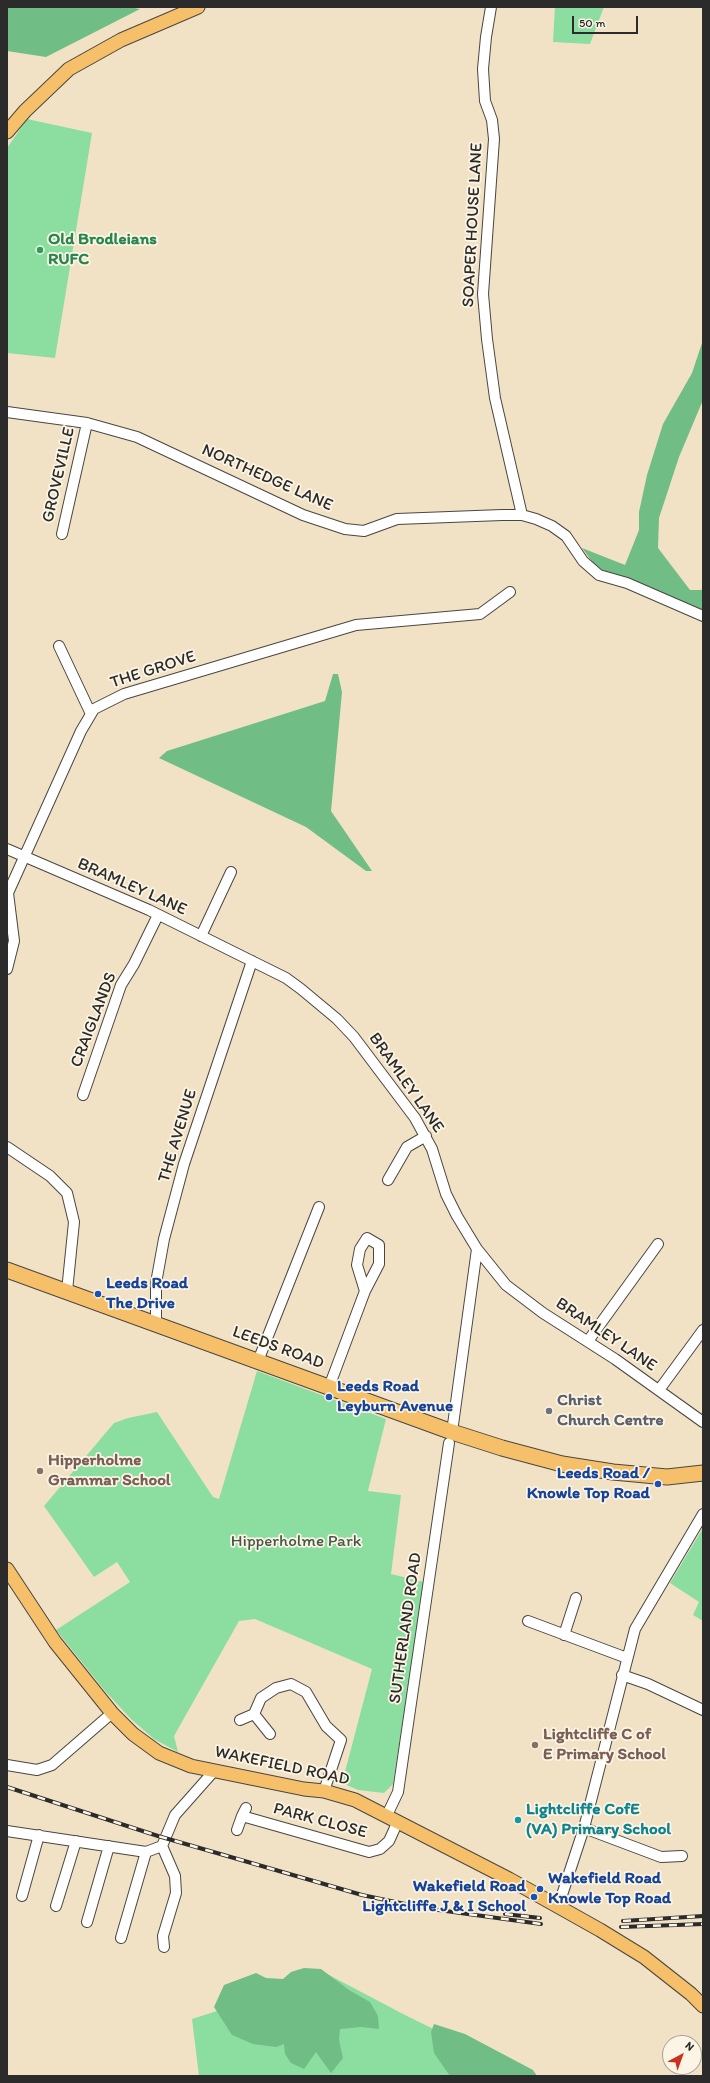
<!DOCTYPE html>
<style>
body{margin:0}
#map{position:relative;width:710px;height:2083px;overflow:hidden;background:#f2e2c5;font-family:Itim,sans-serif}
canvas{display:block}
.frame{position:absolute;inset:0;border:8px solid #2b2b2b;pointer-events:none}
.north{position:absolute;left:662px;top:2035px;width:40px;height:40px;box-sizing:border-box;background:#fcf5e5;border:1px solid #a8a49b;border-radius:50%;rotate:41deg;font-size:11px;font-weight:700;line-height:16px;text-align:center;color:#2b2b2b}
.north::after{content:'';display:block;margin:auto;width:14px;height:18px;background:#c8321e;clip-path:polygon(50% 0,100% 100%,50% 72%,0 100%)}
.scale{position:absolute;left:572px;top:16px;width:66px;height:18px;box-sizing:border-box;border:2px solid #2b2b2b;border-top:0;padding-left:5px;font-size:12px;line-height:14px;white-space:nowrap;color:#2b2b2b;-webkit-text-stroke:3px #fcf5e5;paint-order:stroke}
</style>
<div id="map">
<canvas width="710" height="2083"></canvas>
<div class="frame"></div>
<div class="north">N</div>
<div class="scale">50 m</div>
</div>
<script>
const context = document.querySelector('canvas').getContext('2d');
context.lineJoin = 'round';
function paint(path, color) {
  context.fillStyle = color;
  context.fill(path, 'evenodd');
}
function toPath(rows) {
  const path = new Path2D();
  for (const r of rows) {
    path.moveTo(r[0], r[1]);
    for (let i = 2; i < r.length; i += 2) path.lineTo(r[i], r[i + 1]);
  }
  return path;
}
function trace(path, color, width, dash) {
  context.strokeStyle = color;
  context.lineWidth = width;
  context.lineCap = dash ? 'butt' : 'round';
  context.setLineDash(dash || []);
  context.stroke(path);
}
function write(font, color, halo, rows, align = 'center') {
  context.font = font + ' Itim,sans-serif';
  context.lineWidth = 3.5;
  context.setLineDash([]);
  context.textBaseline = 'middle';
  context.strokeStyle = halo;
  context.fillStyle = color;
  for (const [text, x, y, turn = 0] of rows) {
    context.save();
    context.translate(x, y);
    context.rotate((+turn || 0) * Math.PI / 180);
    context.textAlign = isNaN(turn) ? turn : align;
    if (halo) context.strokeText(text, 0, 0);
    context.fillText(text, 0, 0);
    context.restore();
  }
}
paint(toPath([
 [555,7,604,7,590,44,553,42],
 [27,119,92,133,55,358,7,353,7,148],
 [257,1371,386,1419,368,1491,401,1495,391,1574,424,1582,393,1784,384,1793,358,1790,342,1783,372,1669,255,1619,239,1621,174,1736,178,1752,154,1739,131,1719,105,1691,56,1630,130,1582,117,1562,94,1577,44,1506,114,1423,128,1418,157,1412,213,1497,219,1499],
 [703,1528,703,1621,693,1615,699,1602,670,1583],
 [329,1975,405,2015,529,2076,199,2076,192,2019]
]), '#8bdea0');
paint(toPath([
 [7,7,129,7,140,9,46,57,7,51],
 [703,340,703,400,679,457,659,518,658,548,690,590,703,590,703,610,608,574,594,564,582,548,625,565,639,530,639,512,647,475,663,424,692,373],
 [333,674,338,674,342,692,331,811,372,871,366,871,306,827,159,758,167,751,325,701],
 [304,1968,321,1969,349,1990,370,2002,378,2016,379,2029,361,2027,340,2029,339,2040,343,2058,331,2073,316,2052,304,2069,291,2063,285,2054,284,2044,276,2047,253,2044,232,2035,214,2007,224,1985,256,1973,266,1978,283,1979,291,1972],
 [434,2024,465,2034,533,2070,537,2076,450,2076,434,2053,431,2032]
]), '#70bd86');
const minor = toPath([
 [491,7,486,37,483,69,485,101,492,120,494,139,483,294,487,339,495,398,522,515],
 [7,412,87,423,137,437,303,515,345,529,364,531,397,519,502,515,522,515,536,519,552,526,566,536,583,561,599,575,627,583,703,616],
 [62,534,87,423],
 [59,646,91,714],
 [7,849,149,910,286,978,301,989,337,1019,354,1037,415,1118,432,1149,446,1194,457,1216,477,1249,506,1285,543,1313,615,1359,703,1422],
 [201,936,231,872],
 [7,969,14,941,8,893,81,731,94,709,124,694,356,625,480,614,510,592],
 [83,1095,121,985,134,964,158,915],
 [7,1147,50,1176,67,1193,74,1222,67,1291],
 [388,1180,407,1147,426,1136],
 [156,1324,156,1283,164,1239,184,1164,252,961],
 [588,1341,658,1244],
 [258,1361,319,1207],
 [329,1387,365,1291,379,1264,379,1245,367,1238,360,1249,357,1265,365,1291],
 [659,1390,703,1330],
 [452,1432,477,1249],
 [528,1621,627,1658],
 [564,1635,576,1598],
 [622,1675,648,1684,703,1710],
 [254,1714,270,1734],
 [240,1720,254,1714,261,1698,276,1688,291,1684,306,1692,326,1726,341,1740,324,1791],
 [7,1765,37,1770,52,1765,112,1713],
 [246,1808,242,1816,369,1852,380,1849,389,1841,398,1821],
 [387,1815,398,1792,449,1443],
 [584,1828,661,1857,682,1856],
 [237,1830,242,1816],
 [7,1831,146,1852,162,1846,175,1815,214,1771],
 [162,1846,175,1876,176,1893,163,1936,164,1947],
 [22,1896,39,1835],
 [56,1906,76,1841],
 [558,1907,584,1828,635,1629,703,1514],
 [87,1922,109,1846],
 [121,1938,146,1852]
]);
const major = toPath([
 [7,132,25,111,69,69,121,40,198,7],
 [7,1569,55,1642,112,1713,133,1734,159,1753,191,1766,304,1789,324,1791,355,1800,509,1879,600,1930,644,1957,691,1994,703,2006]
]);
const highway = toPath([
 [7,1270,452,1432,502,1448,562,1464,613,1472,667,1477,703,1473]
]);
trace(minor, '#494642', 12);
trace(major, '#494642', 15);
trace(highway, '#494642', 17);
trace(minor, '#fff', 10);
trace(major, '#f6c06b', 13);
trace(highway, '#f6c06b', 15);
const rail = toPath([
 [7,1787,158,1836,362,1895,424,1908,541,1924],
 [505,1914,540,1918],
 [623,1921,703,1916],
 [621,1927,703,1924]
]);
trace(rail, '#2b2b2b', 4);
trace(rail, '#fcf5e5', 2.5, [8]);
for (const [x, y, r, color] of [
 [40,250,4,"#2e9e5b"],
 [98,1294,4,"#1a4fb4"],
 [329,1397,4,"#1a4fb4"],
 [549,1411,4,"#6b7280"],
 [40,1471,4,"#8d6e63"],
 [658,1484,4,"#1a4fb4"],
 [535,1745,4,"#8d6e63"],
 [518,1820,4,"#0f9aa8"],
 [540,1889,4,"#1a4fb4"],
 [534,1897,4,"#1a4fb4"]
]) {
  const dot = new Path2D();
  dot.arc(x, y, r, 0, 2 * Math.PI);
  context.fillStyle = color;
  context.fill(dot);
  trace(dot, '#fcf5e5', 1.5);
}
write('17px', '#2b2b2b', '#fcf5e5', [
 ["SOAPER HOUSE LANE",473,225,-87],
 ["GROVEVILLE",59,475,-77],
 ["NORTHEDGE LANE",267,478,24],
 ["THE GROVE",153,670,-18],
 ["BRAMLEY LANE",132,887,24],
 ["CRAIGLANDS",94,1020,-69],
 ["BRAMLEY LANE",406,1083,55],
 ["THE AVENUE",178,1136,-73],
 ["BRAMLEY LANE",606,1335,34],
 ["LEEDS ROAD",278,1348,20],
 ["SUTHERLAND ROAD",406,1628,-82],
 ["WAKEFIELD ROAD",282,1766,12],
 ["PARK CLOSE",320,1821,15]
]);
write('bold 17px', '#27864d', '#fcf5e5', [
 ["Old Brodleians",48,240],
 ["RUFC",48,260]
], 'left');
write('bold 17px', '#164399', '#fcf5e5', [
 ["Leeds Road",106,1284],
 ["The Drive",106,1304],
 ["Leeds Road",337,1387],
 ["Leyburn Avenue",337,1407],
 ["Leeds Road /",650,1474,"right"],
 ["Knowle Top Road",650,1494,"right"],
 ["Wakefield Road",548,1879],
 ["Knowle Top Road",548,1899],
 ["Wakefield Road",526,1887,"right"],
 ["Lightcliffe J & I School",526,1907,"right"]
], 'left');
write('bold 17px', '#5b616d', '#fcf5e5', [
 ["Christ",557,1401],
 ["Church Centre",557,1421]
], 'left');
write('bold 17px', '#785e54', '#fcf5e5', [
 ["Hipperholme",48,1461],
 ["Grammar School",48,1481],
 ["Lightcliffe C of",543,1735],
 ["E Primary School",543,1755]
], 'left');
write('17px', '#435848', '#fcf5e5', [
 ["Hipperholme Park",296,1542]
]);
write('bold 17px', '#0d838f', '#fcf5e5', [
 ["Lightcliffe CofE",526,1810],
 ["(VA) Primary School",526,1830]
], 'left');
</script>
